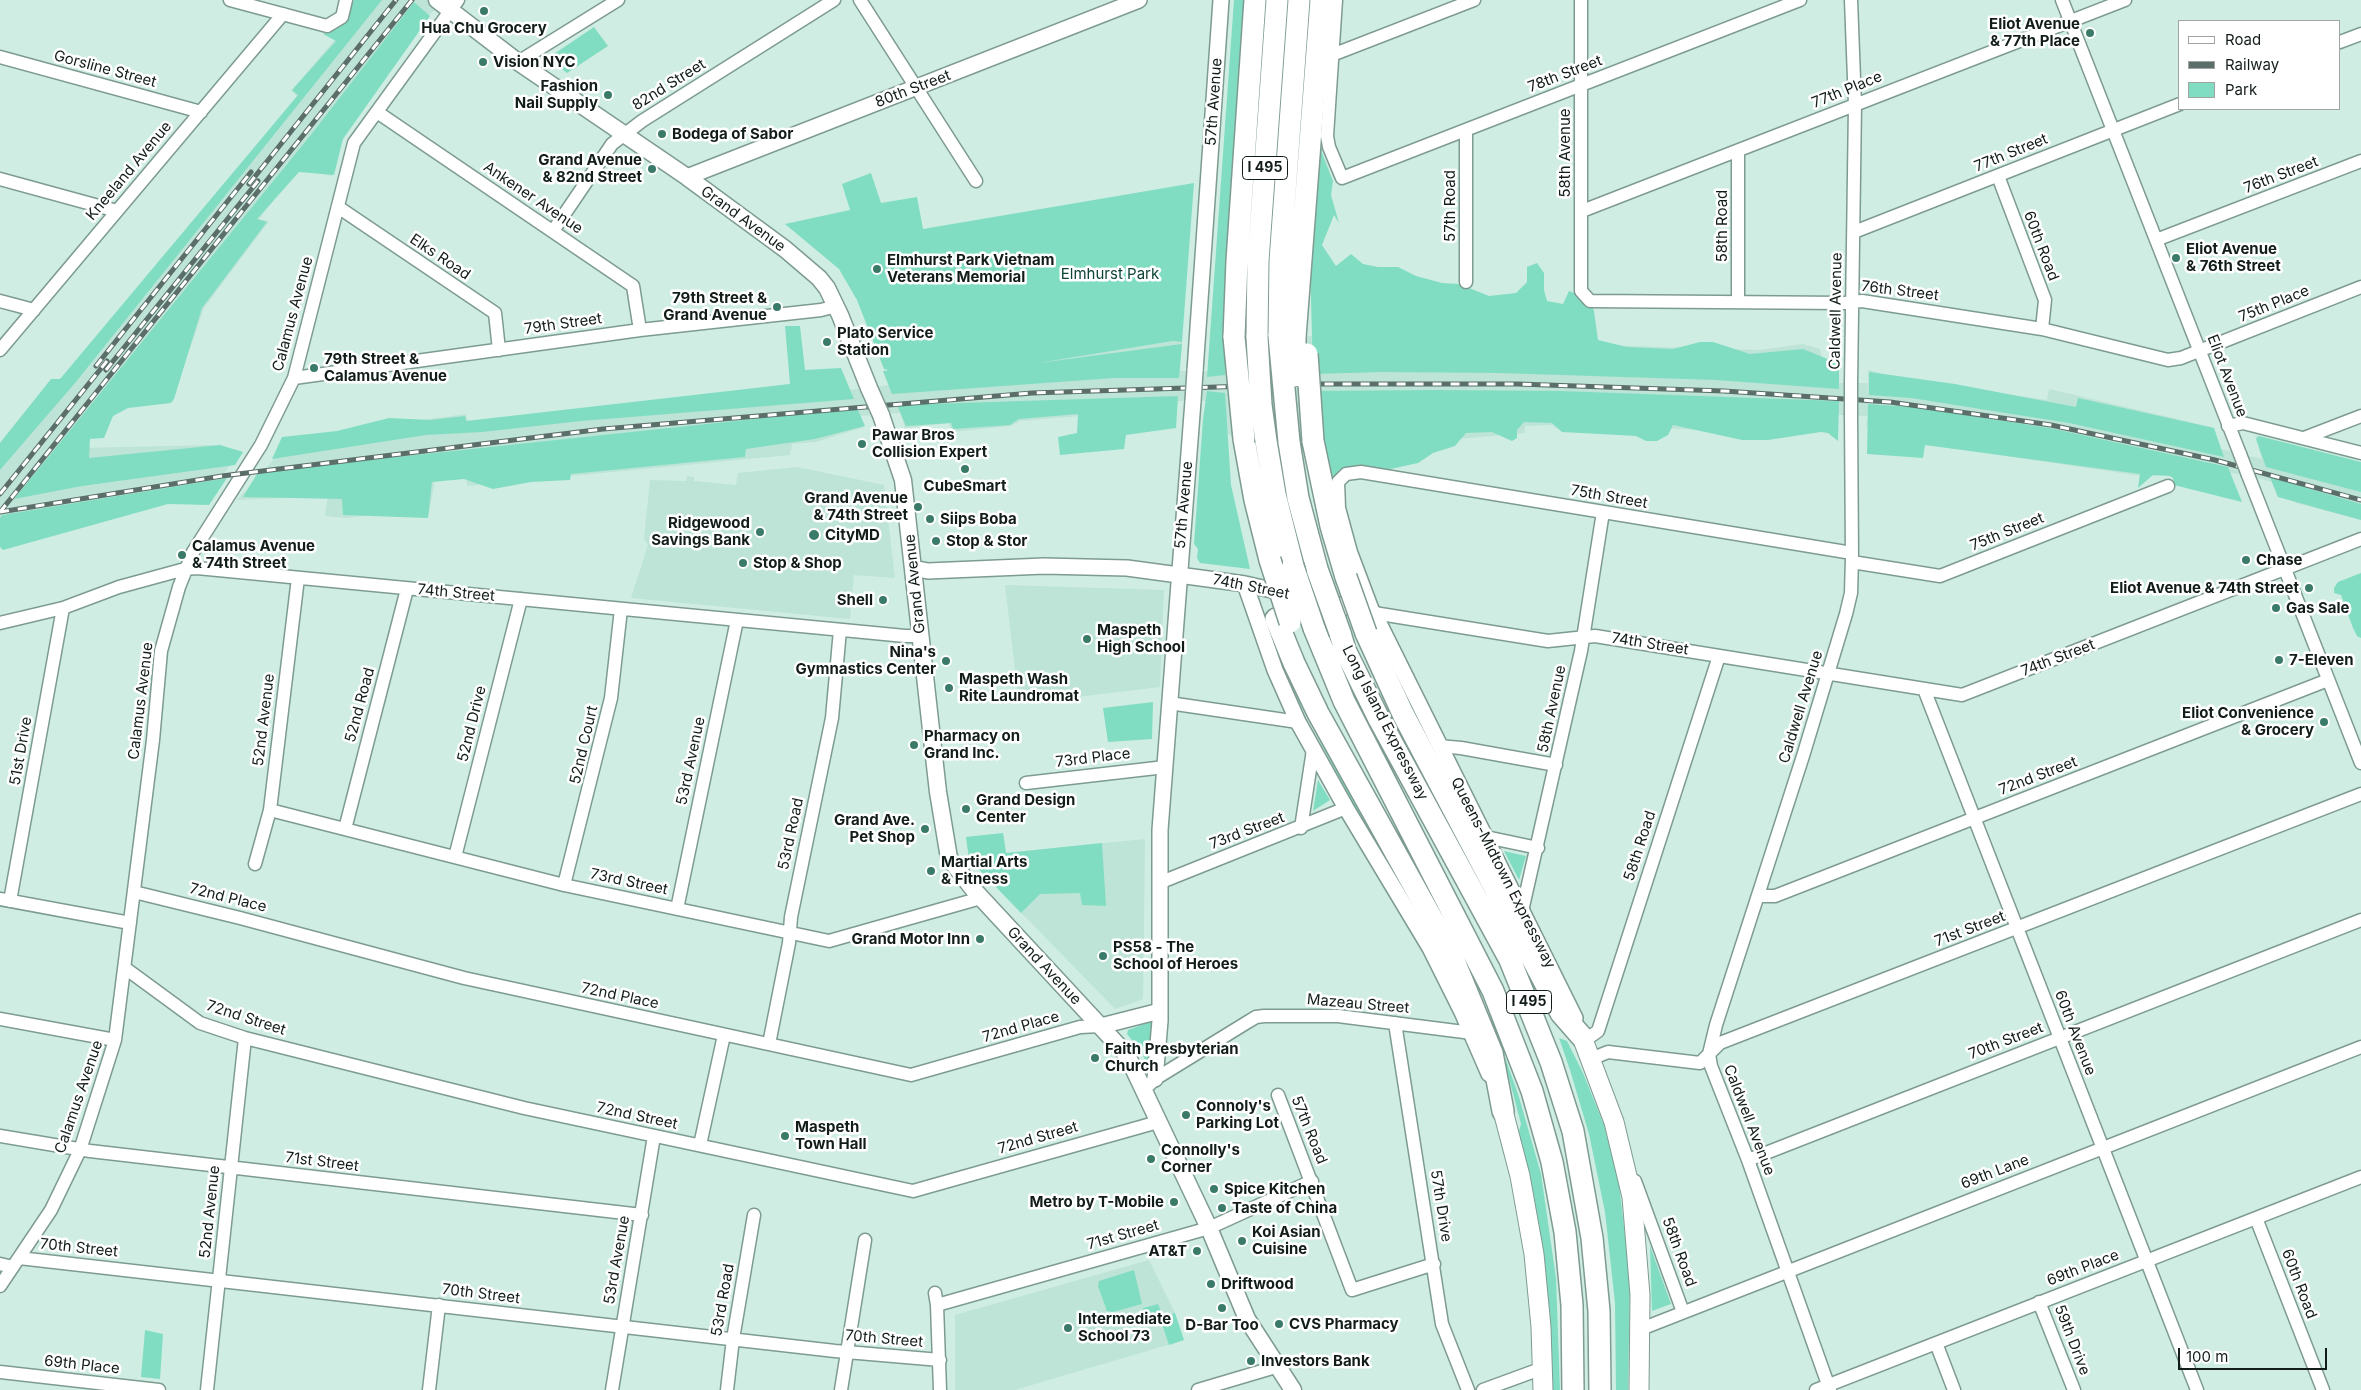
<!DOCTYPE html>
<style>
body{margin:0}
#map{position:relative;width:2361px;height:1390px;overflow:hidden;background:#cfede3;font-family:Inter,sans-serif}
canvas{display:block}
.legend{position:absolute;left:2178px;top:20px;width:162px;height:90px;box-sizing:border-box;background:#fff;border:1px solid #a0a5a3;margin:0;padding:6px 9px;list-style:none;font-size:15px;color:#121d1a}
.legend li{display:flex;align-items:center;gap:10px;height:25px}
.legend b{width:25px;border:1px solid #a0a5a3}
.scale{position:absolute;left:2178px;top:1348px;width:149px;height:22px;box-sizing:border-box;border:2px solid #121d1a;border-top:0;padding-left:6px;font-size:15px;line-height:18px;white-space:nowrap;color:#121d1a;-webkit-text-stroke:4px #fff;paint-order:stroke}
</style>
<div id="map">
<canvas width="2361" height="1390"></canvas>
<ul class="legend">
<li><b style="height:6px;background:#fff"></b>Road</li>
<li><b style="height:6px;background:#5c6e69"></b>Railway</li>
<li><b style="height:14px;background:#81ddc2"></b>Park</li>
</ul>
<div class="scale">100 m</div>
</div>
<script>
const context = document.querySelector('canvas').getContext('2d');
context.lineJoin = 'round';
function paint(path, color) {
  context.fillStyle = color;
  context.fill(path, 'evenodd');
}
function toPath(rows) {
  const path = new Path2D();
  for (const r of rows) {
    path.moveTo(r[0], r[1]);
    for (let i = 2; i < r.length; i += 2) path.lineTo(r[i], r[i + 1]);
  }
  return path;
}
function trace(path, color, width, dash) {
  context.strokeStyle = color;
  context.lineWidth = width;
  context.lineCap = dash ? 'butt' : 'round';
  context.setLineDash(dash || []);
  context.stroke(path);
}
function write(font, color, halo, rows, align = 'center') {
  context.font = font + ' Inter,sans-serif';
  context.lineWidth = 5;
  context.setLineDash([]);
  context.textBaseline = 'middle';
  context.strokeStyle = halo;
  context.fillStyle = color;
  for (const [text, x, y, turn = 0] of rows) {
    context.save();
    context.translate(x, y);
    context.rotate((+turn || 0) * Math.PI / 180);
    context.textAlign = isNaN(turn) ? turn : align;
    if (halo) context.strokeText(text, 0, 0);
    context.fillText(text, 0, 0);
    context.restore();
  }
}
paint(toPath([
 [363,0,444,0,442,5,428,15,341,139,332,176,298,170,259,219,269,221,204,308,172,400,115,405,81,448,211,445,241,451,222,476,208,502,166,500,0,545,0,442,52,381,58,387,297,96,291,91,349,23],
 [1316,336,1760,350,1803,344,1820,349,1823,362,1839,383,1868,383,1868,370,1911,381,2047,400,2049,389,2211,427,2221,449,2262,459,2255,435,2361,463,2361,520,2296,503,2286,490,2277,496,2272,482,2248,475,2230,473,2141,476,2006,456,1902,437,1866,426,1868,416,1839,415,1727,431,1632,427,1628,433,1554,428,1553,425,1525,426,1525,433,1414,443,1289,442,1236,440,1206,415,1206,401,1178,401,1177,408,1020,421,1011,426,951,432,949,423,905,428,900,413,860,416,864,427,816,442,792,444,790,455,467,486,466,474,435,479,429,514,388,513,346,518,325,516,328,496,237,500,276,457,282,439,466,414,469,426,789,384,844,374,848,390,869,388,889,385,884,369,950,370,1074,357,1173,341,1182,342,1180,371,1208,371,1223,359,1234,337],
 [797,467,884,485,895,578,854,575,850,619,631,598,648,545,644,539,650,480,686,481,687,476,694,477,694,481,736,485,738,473],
 [1005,585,1164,590,1160,687,1019,704],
 [1003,833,1006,853,1145,839,1143,999,1115,1009,969,859,966,837],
 [1149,1260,1175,1313,1184,1340,1015,1390,955,1390,955,1315]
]), '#bde4d7');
paint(toPath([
 [354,0,382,0,75,383,0,470,0,443,51,379,60,379,298,95,292,90,336,41,323,34,336,29,347,17],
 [1234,0,1245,0,1225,273,1225,375,1207,377],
 [414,2,430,16,343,139,334,175,299,172,257,219,267,222,202,308,174,399,171,403,128,408,113,416,104,438,90,439,89,458,220,445,243,452,235,465,82,486,14,499,310,136],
 [594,27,608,46,567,73,548,58],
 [1320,135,1322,153,1333,181,1331,195,1339,223,1334,215,1322,245,1336,266,1351,254,1363,264,1378,267,1398,267,1416,276,1442,283,1459,284,1489,296,1516,293,1527,282,1527,267,1537,263,1544,273,1544,290,1547,301,1563,304,1569,291,1587,298,1594,311,1598,340,1627,347,1673,349,1700,342,1713,342,1750,354,1803,349,1830,360,1839,350,1839,389,1716,380,1499,373,1383,372,1313,374,1310,261],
 [871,173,881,203,917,197,923,229,1194,183,1182,342,1173,341,1038,363,1182,344,1179,378,1114,378,892,394,883,371,887,371,887,369,884,369,857,300,839,269,785,224,850,210,842,184],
 [785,326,800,326,805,370,841,368,854,399,581,421,482,432,426,435,272,459,282,437,337,431,389,418,430,420,465,416,466,421,790,384],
 [1869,372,1955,384,2076,407,2078,398,2214,428,2224,457,2069,423,1911,398,1869,395],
 [1436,390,1561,391,1839,401,1838,441,1828,433,1821,432,1768,440,1742,440,1673,425,1668,435,1657,441,1646,441,1636,436,1562,432,1552,423,1524,422,1517,430,1517,438,1512,441,1492,432,1466,433,1455,446,1433,453,1418,463,1386,470,1359,467,1328,485,1314,391],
 [1207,391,1225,393,1231,485,1250,569,1200,563,1197,558,1198,549,1194,544,1203,419],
 [1178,396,1176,428,1126,435,1124,449,1060,455,1058,437,1077,433,1078,414,1019,419,1010,425,953,429,951,423,906,426,897,405],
 [1868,404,1912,407,2050,428,2228,467,2242,502,2174,485,2173,478,2170,476,2153,475,2138,488,2140,474,1925,445,1923,458,1867,454],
 [857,408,865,426,815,439,746,449,745,457,571,474,570,480,531,482,493,489,464,479,432,482,428,518,343,515,342,499,243,497,257,474,265,471],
 [2259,436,2361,462,2361,492,2266,467,2256,439],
 [2270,477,2361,504,2361,520,2278,497],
 [227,478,209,505,168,504,3,550,0,547,0,518,2,515],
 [2361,573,2361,638,2357,636,2353,628,2341,595,2334,593,2334,588,2338,582],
 [1262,607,1273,638,1396,871,1351,800,1282,670,1259,608],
 [1153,702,1152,739,1108,742,1103,708],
 [1318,780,1330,800,1313,811],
 [1003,833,1006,853,1102,843,1106,906,1082,905,1080,893,1040,894,1021,913,969,859,966,837],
 [1504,851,1526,856,1519,880],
 [1153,1021,1150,1069,1140,1050,1127,1034,1128,1030],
 [1559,1038,1567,1041,1583,1073,1604,1125,1619,1184,1630,1278,1628,1390,1616,1390,1615,1303,1605,1212,1589,1134,1570,1070],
 [1499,1040,1519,1097,1541,1174,1556,1278,1560,1390,1549,1390,1519,1131,1521,1124],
 [1650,1246,1671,1304,1652,1311],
 [1134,1270,1142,1304,1113,1312,1107,1311,1098,1286,1099,1281],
 [1158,1304,1161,1312,1146,1317,1143,1308],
 [1175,1313,1184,1340,1169,1345,1160,1318],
 [145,1330,163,1334,160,1379,141,1377]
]), '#81ddc2');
const minor = toPath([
 [230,0,327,26,342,17,346,0],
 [860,0,976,181],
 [1336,0,1327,136,1329,147,1342,178,1800,0],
 [1581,0,1581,291,1590,301,1844,303,1862,301,2042,329,2168,360,2181,358,2361,287],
 [1851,0,1855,105,1851,383],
 [2062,0,2240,454],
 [2340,42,2361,34],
 [1332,55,1474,0],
 [0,57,201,112],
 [518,62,618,0],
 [377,112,633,286,640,330],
 [1466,131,1466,282],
 [1738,151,1738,302],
 [1998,176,2045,300,2042,329],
 [0,179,117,211],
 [338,207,495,313,499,350],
 [1582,211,2125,0],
 [553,231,612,144,642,121,834,0],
 [1854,232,2180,104],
 [2156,240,2361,161],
 [0,301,34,310],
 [0,350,283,14],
 [294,378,640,330,821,310,836,306],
 [2228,426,2243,423,2361,453],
 [2304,438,2361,416],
 [2248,475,2361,763],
 [1852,553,1361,472,1346,474,1338,482,1339,508,1351,552,1374,613,1548,641,1595,636,1962,695,2361,539],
 [1852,562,1940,576,2168,486],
 [0,623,63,608,119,587,185,569,197,568,905,636,920,636],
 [1924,689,2197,1390],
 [1169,703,1298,722],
 [1439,746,1461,748,1556,765],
 [1026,783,1165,767],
 [270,810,564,885,829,941,981,898],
 [1301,828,1313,750],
 [345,829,407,589],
 [1486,837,1538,848],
 [455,857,521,599],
 [255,864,270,810,298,578],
 [1159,883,1346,808],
 [564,885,611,698,621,609],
 [134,892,240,918,464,978,911,1075,1080,1027,1101,1026],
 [1759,896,1775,896,2328,680],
 [0,899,130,923],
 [10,901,63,608],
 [677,909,737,620],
 [1522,911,1581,651,1603,512],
 [125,968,200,1023,245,1038,524,1108,913,1191,1158,1122],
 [0,1019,115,1040],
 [1395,1023,1442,1324,1468,1390],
 [1584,1041,1598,1031,1719,656],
 [769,1044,789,943,791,917,832,718,840,630],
 [1591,1059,1608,1052,1700,1063,1720,1043,2361,794],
 [1149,1085,1155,1079,1246,1023,1256,1017,1264,1016,1338,1016,1472,1033],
 [1278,1095,1352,1290,1434,1264],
 [0,1136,90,1151,642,1215],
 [700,1145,724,1035],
 [1748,1160,2361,920],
 [1635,1181,1683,1312],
 [2256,1218,2323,1390],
 [19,1258,835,1351,940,1360],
 [0,1264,13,1267],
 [0,1286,51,1210,80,1150,115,1040,153,740,161,651,179,587,193,552,261,445,294,378,354,143,458,0],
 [935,1293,937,1305,940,1390],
 [2039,1302,2074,1390],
 [937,1305,1209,1228,1312,1181],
 [1641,1329,2361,1047],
 [1936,1343,1954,1390],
 [0,1372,159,1390],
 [207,1390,245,1038],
 [429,1390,439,1305],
 [612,1390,654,1136],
 [727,1390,733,1339,754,1215],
 [841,1390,865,1240],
 [1198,1390,1279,1366],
 [1483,1390,1543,1368],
 [1816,1390,2361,1177],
 [1830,1390,1748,1160,1711,1066,1709,1054,1716,1025,1803,756,1846,614,1851,593,1852,558,1851,415]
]);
const tertiary = toPath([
 [687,177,1139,0],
 [1195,371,1221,0],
 [913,568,928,571,1044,566,1127,568,1245,584,1374,613,1575,1018],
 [1245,584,1275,670,1298,722,1346,808,1430,948,1462,1012,1489,1074],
 [1101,1026,1160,1011],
 [1155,1079,1160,1021,1160,830,1193,401]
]);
const secondary = toPath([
 [437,0,518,62,687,177,785,249,819,278,827,288,840,315,869,388],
 [881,415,903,480,938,792,949,858,973,889,1127,1055,1209,1228,1247,1319,1293,1390]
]);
const primary = toPath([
 [1582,1037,1614,1122,1632,1197,1640,1295,1639,1390],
 [1503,1111,1520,1176,1534,1254,1541,1327,1543,1390]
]);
const motorway = toPath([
 [1279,336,1280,261,1299,0],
 [1234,337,1237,261,1255,0],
 [1257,337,1258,261,1277,0],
 [1295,337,1321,0],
 [1244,439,1255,500,1270,560],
 [1266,441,1275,494,1293,566],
 [1313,441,1331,526,1346,577],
 [1289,442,1298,498,1317,569],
 [1276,619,1294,663,1318,713,1450,951,1492,1053,1503,1111],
 [1314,628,1344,701,1493,991,1532,1091,1552,1162,1565,1232,1572,1305,1573,1390],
 [1340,633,1345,650,1379,719,1510,960,1551,1062,1573,1131,1592,1238,1599,1311,1600,1390],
 [1366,633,1403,714,1561,1013,1582,1037]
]);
trace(minor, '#7e9b91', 15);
trace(tertiary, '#7e9b91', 18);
trace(secondary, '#7e9b91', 19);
trace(primary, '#7e9b91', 21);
trace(motorway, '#7e9b91', 24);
trace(minor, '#fff', 12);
trace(tertiary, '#fff', 15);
trace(secondary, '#fff', 16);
trace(primary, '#fff', 19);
trace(motorway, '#fff', 21);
const rail = toPath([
 [249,184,396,0],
 [96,366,251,172],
 [106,370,258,181],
 [0,494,107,361],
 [0,512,222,476,603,429,1032,393,1309,384,1517,384,1724,391,1890,402,2051,425,2215,460,2361,500],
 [0,512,412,0]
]);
trace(rail, '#5c6e69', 5);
trace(rail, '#fff', 3, [9]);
const minorBridge = toPath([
 [1851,415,1851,383],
 [2240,454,2248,475]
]);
const tertiaryBridge = toPath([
 [1193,401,1195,371]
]);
const secondaryBridge = toPath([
 [869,388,881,415]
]);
const motorwayBridge = toPath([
 [1279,336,1289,442],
 [1234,337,1244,439],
 [1257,337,1261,405,1266,441],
 [1307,354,1313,441],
 [1295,376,1295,337],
 [1270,560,1290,622],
 [1293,566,1314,628],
 [1317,569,1340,633],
 [1346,577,1366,633]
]);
trace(minorBridge, '#7e9b91', 15, []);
trace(tertiaryBridge, '#7e9b91', 18, []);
trace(secondaryBridge, '#7e9b91', 19, []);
trace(motorwayBridge, '#7e9b91', 24, []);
trace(minorBridge, '#fff', 12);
trace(tertiaryBridge, '#fff', 15);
trace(secondaryBridge, '#fff', 16);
trace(motorwayBridge, '#fff', 21);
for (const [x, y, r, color] of [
 [484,11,5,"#3a7a68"],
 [2090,33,5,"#3a7a68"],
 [483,62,5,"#3a7a68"],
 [608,95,5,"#3a7a68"],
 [662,134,5,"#3a7a68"],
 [652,169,5,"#3a7a68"],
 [2176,258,5,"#3a7a68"],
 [877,269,5,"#3a7a68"],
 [777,307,5,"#3a7a68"],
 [827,342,5,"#3a7a68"],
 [314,368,5,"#3a7a68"],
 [862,444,5,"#3a7a68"],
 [965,469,5,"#3a7a68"],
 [918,507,5,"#3a7a68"],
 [930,519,5,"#3a7a68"],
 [760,532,5,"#3a7a68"],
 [814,535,6,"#3a7a68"],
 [936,541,5,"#3a7a68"],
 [182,555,5,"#3a7a68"],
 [2246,560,5,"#3a7a68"],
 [743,563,5,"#3a7a68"],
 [2309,588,5,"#3a7a68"],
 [883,600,5,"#3a7a68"],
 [2276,608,5,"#3a7a68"],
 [1087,639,5,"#3a7a68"],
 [2279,660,5,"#3a7a68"],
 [946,661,5,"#3a7a68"],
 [949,688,5,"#3a7a68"],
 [2324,722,5,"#3a7a68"],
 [914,745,5,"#3a7a68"],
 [966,809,5,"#3a7a68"],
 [925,829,5,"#3a7a68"],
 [931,871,5,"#3a7a68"],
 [980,939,5,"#3a7a68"],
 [1103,956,5,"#3a7a68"],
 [1095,1058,5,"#3a7a68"],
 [1186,1115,5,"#3a7a68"],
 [785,1136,5,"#3a7a68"],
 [1151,1159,5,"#3a7a68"],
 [1214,1189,5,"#3a7a68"],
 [1174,1202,5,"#3a7a68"],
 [1222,1208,5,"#3a7a68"],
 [1242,1241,5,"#3a7a68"],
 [1197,1251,5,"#3a7a68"],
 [1211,1284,5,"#3a7a68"],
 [1222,1308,5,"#3a7a68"],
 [1279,1324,5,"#3a7a68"],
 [1068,1328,5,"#3a7a68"],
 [1251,1361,5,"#3a7a68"]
]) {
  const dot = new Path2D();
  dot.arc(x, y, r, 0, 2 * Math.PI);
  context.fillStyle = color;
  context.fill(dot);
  trace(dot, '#fff', 2);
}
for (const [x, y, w] of [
 [1265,168,45],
 [1529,1002,45]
]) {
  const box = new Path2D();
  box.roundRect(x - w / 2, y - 11.5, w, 23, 4);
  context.fillStyle = '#fff';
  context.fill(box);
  trace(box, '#121d1a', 1);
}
write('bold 14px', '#121d1a', null, [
 ["I 495",1265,168],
 ["I 495",1529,1002]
]);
write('bold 15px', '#121d1a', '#fff', [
 ["Eliot Avenue",2080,24,"right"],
 ["& 77th Place",2080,41,"right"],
 ["Hua Chu Grocery",484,28,"center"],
 ["Vision NYC",493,62],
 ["Fashion",598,86,"right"],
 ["Nail Supply",598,103,"right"],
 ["Bodega of Sabor",672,134],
 ["Grand Avenue",642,160,"right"],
 ["& 82nd Street",642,177,"right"],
 ["Eliot Avenue",2186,249],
 ["& 76th Street",2186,266],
 ["Elmhurst Park Vietnam",887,260],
 ["Veterans Memorial",887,277],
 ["79th Street &",767,298,"right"],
 ["Grand Avenue",767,315,"right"],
 ["Plato Service",837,333],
 ["Station",837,350],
 ["79th Street &",324,359],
 ["Calamus Avenue",324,376],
 ["Pawar Bros",872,435],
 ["Collision Expert",872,452],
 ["CubeSmart",965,486,"center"],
 ["Grand Avenue",908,498,"right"],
 ["& 74th Street",908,515,"right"],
 ["Siips Boba",940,519],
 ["Ridgewood",750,523,"right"],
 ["Savings Bank",750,540,"right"],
 ["CityMD",825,535],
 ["Stop & Stor",946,541],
 ["Calamus Avenue",192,546],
 ["& 74th Street",192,563],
 ["Chase",2256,560],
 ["Stop & Shop",753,563],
 ["Eliot Avenue & 74th Street",2299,588,"right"],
 ["Shell",873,600,"right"],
 ["Gas Sale",2286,608],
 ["Maspeth",1097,630],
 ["High School",1097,647],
 ["Nina's",936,652,"right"],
 ["Gymnastics Center",936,669,"right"],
 ["7-Eleven",2289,660],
 ["Maspeth Wash",959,679],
 ["Rite Laundromat",959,696],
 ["Eliot Convenience",2314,713,"right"],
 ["& Grocery",2314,730,"right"],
 ["Pharmacy on",924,736],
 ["Grand Inc.",924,753],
 ["Grand Design",976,800],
 ["Center",976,817],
 ["Grand Ave.",915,820,"right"],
 ["Pet Shop",915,837,"right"],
 ["Martial Arts",941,862],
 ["& Fitness",941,879],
 ["Grand Motor Inn",970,939,"right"],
 ["PS58 - The",1113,947],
 ["School of Heroes",1113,964],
 ["Faith Presbyterian",1105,1049],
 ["Church",1105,1066],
 ["Connoly's",1196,1106],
 ["Parking Lot",1196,1123],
 ["Maspeth",795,1127],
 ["Town Hall",795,1144],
 ["Connolly's",1161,1150],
 ["Corner",1161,1167],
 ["Spice Kitchen",1224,1189],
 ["Metro by T-Mobile",1164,1202,"right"],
 ["Taste of China",1232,1208],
 ["Koi Asian",1252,1232],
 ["Cuisine",1252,1249],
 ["AT&T",1187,1251,"right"],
 ["Driftwood",1221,1284],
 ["Intermediate",1078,1319],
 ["School 73",1078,1336],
 ["CVS Pharmacy",1289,1324],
 ["D-Bar Too",1222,1325,"center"],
 ["Investors Bank",1261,1361]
], 'left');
write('15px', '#121d1a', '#fff', [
 ["Gorsline Street",105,69,15],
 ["78th Street",1565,74,-21],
 ["82nd Street",669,85,-32],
 ["80th Street",913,89,-21],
 ["77th Place",1847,90,-22],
 ["57th Avenue",1214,102,-86],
 ["58th Avenue",1565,153,-90],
 ["77th Street",2011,153,-22],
 ["Kneeland Avenue",129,171,-50],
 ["76th Street",2281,175,-21],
 ["Ankener Avenue",533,198,34],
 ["57th Road",1450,206,-90],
 ["Grand Avenue",743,219,36],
 ["58th Road",1722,226,-90],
 ["60th Road",2041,246,69],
 ["Elks Road",440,257,34],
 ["76th Street",1900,291,7],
 ["75th Place",2274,304,-22],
 ["Caldwell Avenue",1836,311,-89],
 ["Calamus Avenue",293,314,-75],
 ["79th Street",563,324,-8],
 ["Eliot Avenue",2227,376,69],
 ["75th Street",1609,497,10],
 ["57th Avenue",1184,505,-85],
 ["75th Street",2007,532,-22],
 ["Grand Avenue",915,584,-96],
 ["74th Street",1251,587,11],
 ["74th Street",456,593,5],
 ["74th Street",1650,644,9],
 ["74th Street",2058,658,-21],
 ["Calamus Avenue",141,701,-83],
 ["52nd Road",360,705,-75],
 ["Caldwell Avenue",1801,707,-73],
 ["58th Avenue",1552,709,-78],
 ["52nd Avenue",264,720,-83],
 ["Long Island Expressway",1385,723,63],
 ["52nd Drive",472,724,-76],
 ["52nd Court",584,745,-77],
 ["51st Drive",21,751,-80],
 ["73rd Place",1093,758,-7],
 ["53rd Avenue",691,761,-78],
 ["72nd Street",2038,776,-21],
 ["73rd Street",1247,831,-21],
 ["53rd Road",791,834,-78],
 ["58th Road",1640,846,-72],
 ["Queens-Midtown Expressway",1503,873,63],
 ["73rd Street",629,882,12],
 ["72nd Place",228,898,14],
 ["71st Street",1970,929,-21],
 ["Grand Avenue",1044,966,47],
 ["72nd Place",620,996,12],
 ["Mazeau Street",1358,1004,5],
 ["72nd Street",246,1018,18],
 ["72nd Place",1021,1027,-16],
 ["60th Avenue",2075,1033,69],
 ["70th Street",2006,1041,-21],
 ["Calamus Avenue",79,1097,-71],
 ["72nd Street",637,1116,12],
 ["Caldwell Avenue",1749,1120,69],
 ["57th Road",1309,1130,68],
 ["72nd Street",1038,1138,-16],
 ["71st Street",322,1162,7],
 ["69th Lane",1995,1172,-21],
 ["57th Drive",1441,1206,81],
 ["52nd Avenue",210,1212,-84],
 ["71st Street",1123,1235,-16],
 ["70th Street",79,1248,6],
 ["58th Road",1679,1252,70],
 ["53rd Avenue",617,1260,-80],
 ["69th Place",2083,1268,-21],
 ["60th Road",2299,1284,69],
 ["70th Street",481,1294,7],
 ["53rd Road",723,1300,-80],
 ["70th Street",884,1339,5],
 ["59th Drive",2072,1340,69],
 ["69th Place",82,1365,6]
]);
write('15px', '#0c4336', '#fff', [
 ["Elmhurst Park",1110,274]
]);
</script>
